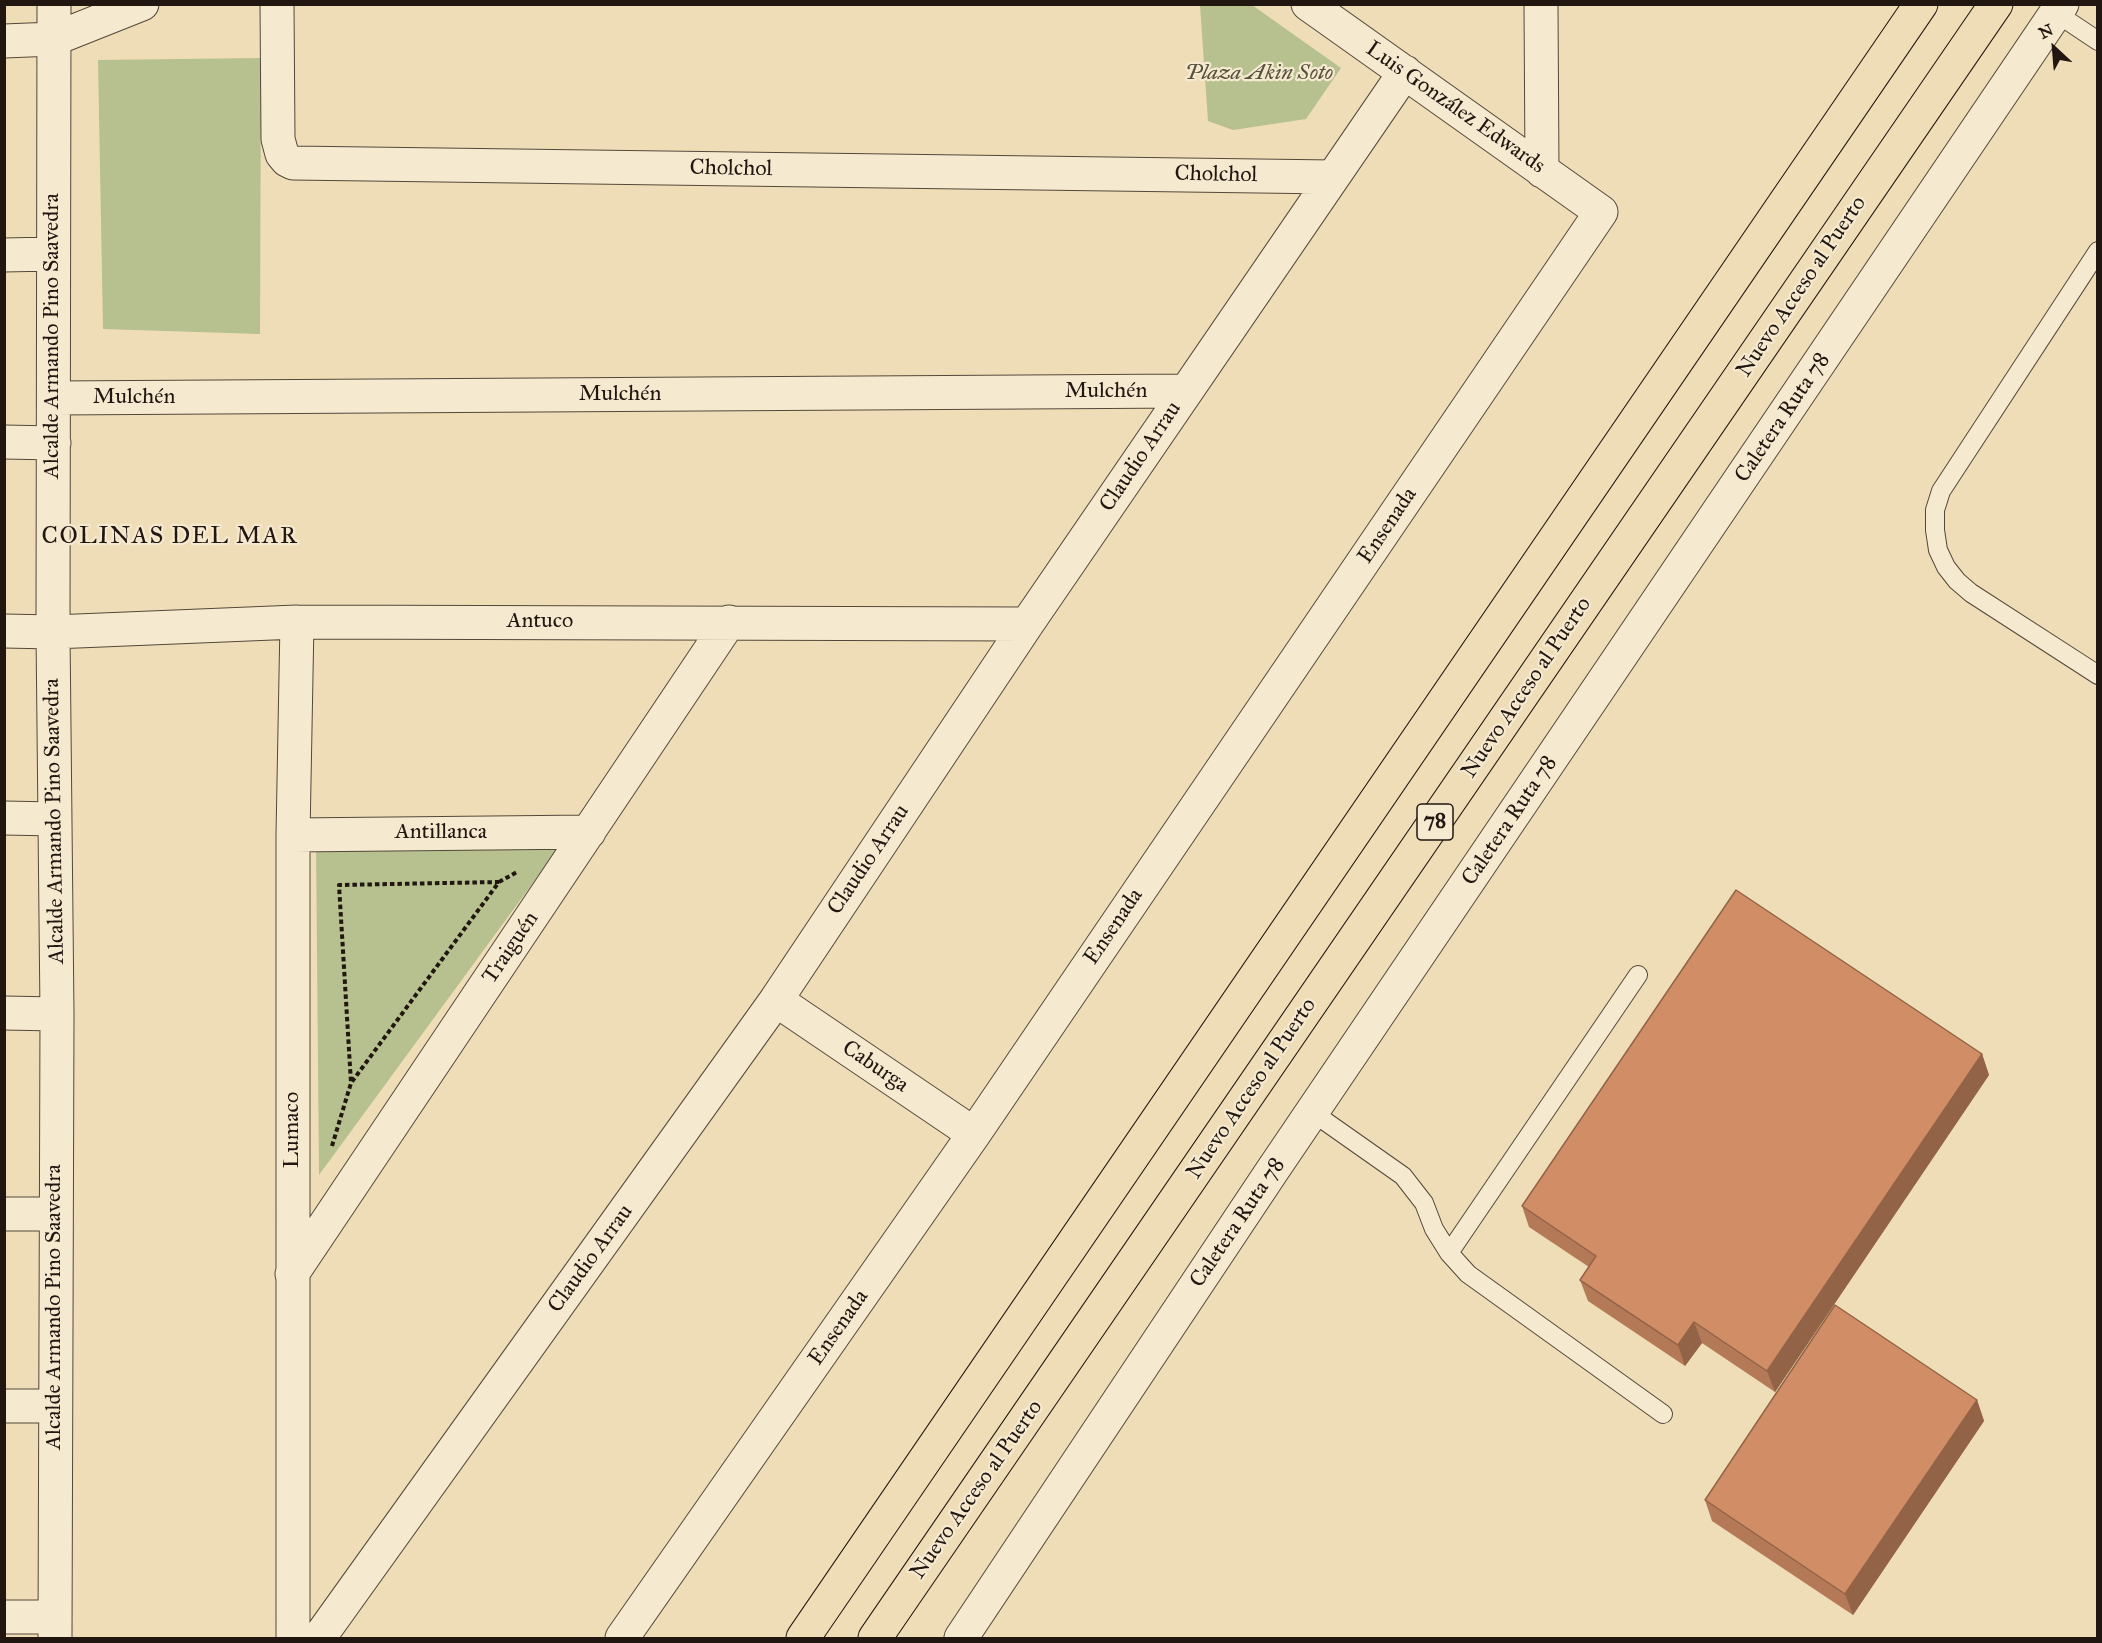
<!DOCTYPE html>
<meta charset="utf-8">
<style>
body{margin:0}
#map{position:relative;width:2102px;height:1643px;overflow:hidden;background:#efddb7;font-family:"IM FELL Great Primer",serif}
canvas{display:block}
.frame{position:absolute;inset:0;border:6px solid #211610;pointer-events:none}
.north{position:absolute;left:2024px;top:18px;width:60px;height:60px;-webkit-text-stroke:4px #f5e9d0;paint-order:stroke;rotate:334deg;font-size:16px;font-weight:700;line-height:24px;text-align:center;color:#211610}
.north::after{content:'';display:block;margin:auto;width:21px;height:27px;background:#211610;clip-path:polygon(50% 0,100% 100%,50% 72%,0 100%)}
</style>
<div id="map">
<canvas width="2102" height="1643"></canvas>
<div class="frame"></div>
<div class="north">N</div>
</div>
<script>
const context = document.querySelector('canvas').getContext('2d');
context.lineJoin = 'round';
function paint(path, color) {
  context.fillStyle = color;
  context.fill(path, 'evenodd');
}
function toPath(rows) {
  const path = new Path2D();
  for (const r of rows) {
    path.moveTo(r[0], r[1]);
    for (let i = 2; i < r.length; i += 2) path.lineTo(r[i], r[i + 1]);
  }
  return path;
}
function trace(path, color, width, dash) {
  context.strokeStyle = color;
  context.lineWidth = width;
  context.lineCap = dash ? 'butt' : 'round';
  context.setLineDash(dash || []);
  context.stroke(path);
}
function write(font, color, halo, rows, align = 'center') {
  context.font = font + ' "IM FELL Great Primer",serif';
  context.lineWidth = 4.5;
  context.setLineDash([]);
  context.textBaseline = 'middle';
  context.strokeStyle = halo;
  context.fillStyle = color;
  for (const [text, x, y, turn = 0] of rows) {
    context.save();
    context.translate(x, y);
    context.rotate((+turn || 0) * Math.PI / 180);
    context.textAlign = isNaN(turn) ? turn : align;
    if (halo) context.strokeText(text, 0, 0);
    context.fillText(text, 0, 0);
    context.restore();
  }
}
paint(toPath([
 [1200,5,1252,5,1341,68,1306,119,1233,130,1208,121],
 [261,58,260,334,103,329,98,60],
 [565,839,319,1175,316,841]
]), '#b7c18f');
const service = toPath([
 [2056,13,2098,41],
 [2098,251,1941,491,1935,510,1935,530,1938,550,1946,567,1957,581,1971,593,2098,675],
 [1312,1112,1403,1176,1424,1203,1434,1229,1449,1253,1468,1274,1663,1414],
 [1449,1253,1638,975]
]);
const minor = toPath([
 [54,4,53,632,57,1014,55,1638],
 [277,4,278,139,282,154,287,160,293,163,1333,177],
 [1541,4,1542,171],
 [4,41,54,39,142,4],
 [4,255,52,254],
 [54,398,1186,391],
 [4,442,54,443],
 [4,631,53,632,297,622,1027,624],
 [4,818,55,819],
 [293,835,589,832],
 [776,1000,974,1134],
 [4,1013,57,1014],
 [4,1214,56,1214],
 [292,1274,729,622],
 [4,1406,55,1406],
 [4,1617,55,1617],
 [293,1638,293,835,297,622],
 [319,1638,776,1000,1027,624,1405,72],
 [622,1638,974,1134,1601,212,1308,4]
]);
const tertiary = toPath([
 [961,1638,1272,1171,2062,4]
]);
const motorway = toPath([
 [803,1638,1921,4],
 [875,1638,1996,4]
]);
trace(service, '#54483a', 20);
trace(minor, '#54483a', 35);
trace(tertiary, '#54483a', 35);
trace(motorway, '#211610', 35);
trace(toPath([
 [499,882,517,872],
 [332,1146,351,1083,499,882,339,885,351,1083]
]), '#211610', 4, [4.5, 3]);
trace(service, '#f5e9d0', 18);
trace(minor, '#f5e9d0', 33);
trace(tertiary, '#f5e9d0', 33);
trace(motorway, '#efddb7', 33);
paint(toPath([
 [1982,1054,1989,1075,1775,1392,1702,1343,1685,1366,1588,1301,1580,1280,1589,1267,1529,1227,1522,1206],
 [1977,1400,1984,1421,1853,1615,1712,1521,1705,1500]
]), '#b47a58');
paint(toPath([
 [1982,1054,1989,1075,1775,1392,1767,1371],
 [1694,1322,1702,1343,1685,1366,1678,1345],
 [1977,1400,1984,1421,1853,1615,1845,1594]
]), '#926347');
const building = toPath([
 [1736,890,1982,1054,1767,1371,1694,1322,1678,1345,1580,1280,1596,1256,1522,1206,1736,890],
 [1835,1305,1977,1400,1845,1594,1705,1500,1835,1305]
]);
paint(building, '#d18e66');
trace(building, '#926347', 1.5);
for (const [x, y, w] of [
 [1435,822,36]
]) {
  const box = new Path2D();
  box.roundRect(x - w / 2, y - 18, w, 36, 4.5);
  context.fillStyle = '#f5e9d0';
  context.fill(box);
  trace(box, '#211610', 1.5);
}
write('bold 21px', '#211610', null, [
 ["78",1435,822]
]);
write('italic 22px', '#56523c', '#f5e9d0', [
 ["Plaza Akin Soto",1259,74]
]);
write('22px', '#211610', '#f5e9d0', [
 ["Luis González Edwards",1455,108,35],
 ["Cholchol",731,169,1],
 ["Cholchol",1216,175,1],
 ["Nuevo Acceso al Puerto",1802,287,-56],
 ["Alcalde Armando Pino Saavedra",53,336,-90],
 ["Mulchén",1106,392],
 ["Mulchén",620,395],
 ["Mulchén",134,398],
 ["Caletera Ruta 78",1783,418,-56],
 ["Claudio Arrau",1141,457,-56],
 ["Ensenada",1388,526,-56],
 ["Antuco",540,622],
 ["Nuevo Acceso al Puerto",1527,688,-56],
 ["Alcalde Armando Pino Saavedra",55,821,-91],
 ["Caletera Ruta 78",1510,821,-56],
 ["Antillanca",441,833],
 ["Claudio Arrau",869,860,-56],
 ["Ensenada",1114,927,-56],
 ["Traiguén",511,948,-56],
 ["Caburga",875,1067,34],
 ["Nuevo Acceso al Puerto",1252,1089,-56],
 ["Lumaco",293,1130,-90],
 ["Caletera Ruta 78",1238,1223,-56],
 ["Claudio Arrau",591,1259,-54],
 ["Alcalde Armando Pino Saavedra",55,1307,-90],
 ["Ensenada",839,1328,-55],
 ["Nuevo Acceso al Puerto",977,1490,-55]
]);
context.letterSpacing = '1.5px';
write('24px', '#211610', '#f5e9d0', [
 ["COLINAS DEL MAR",170,537]
]);
context.letterSpacing = '0px';
</script>
